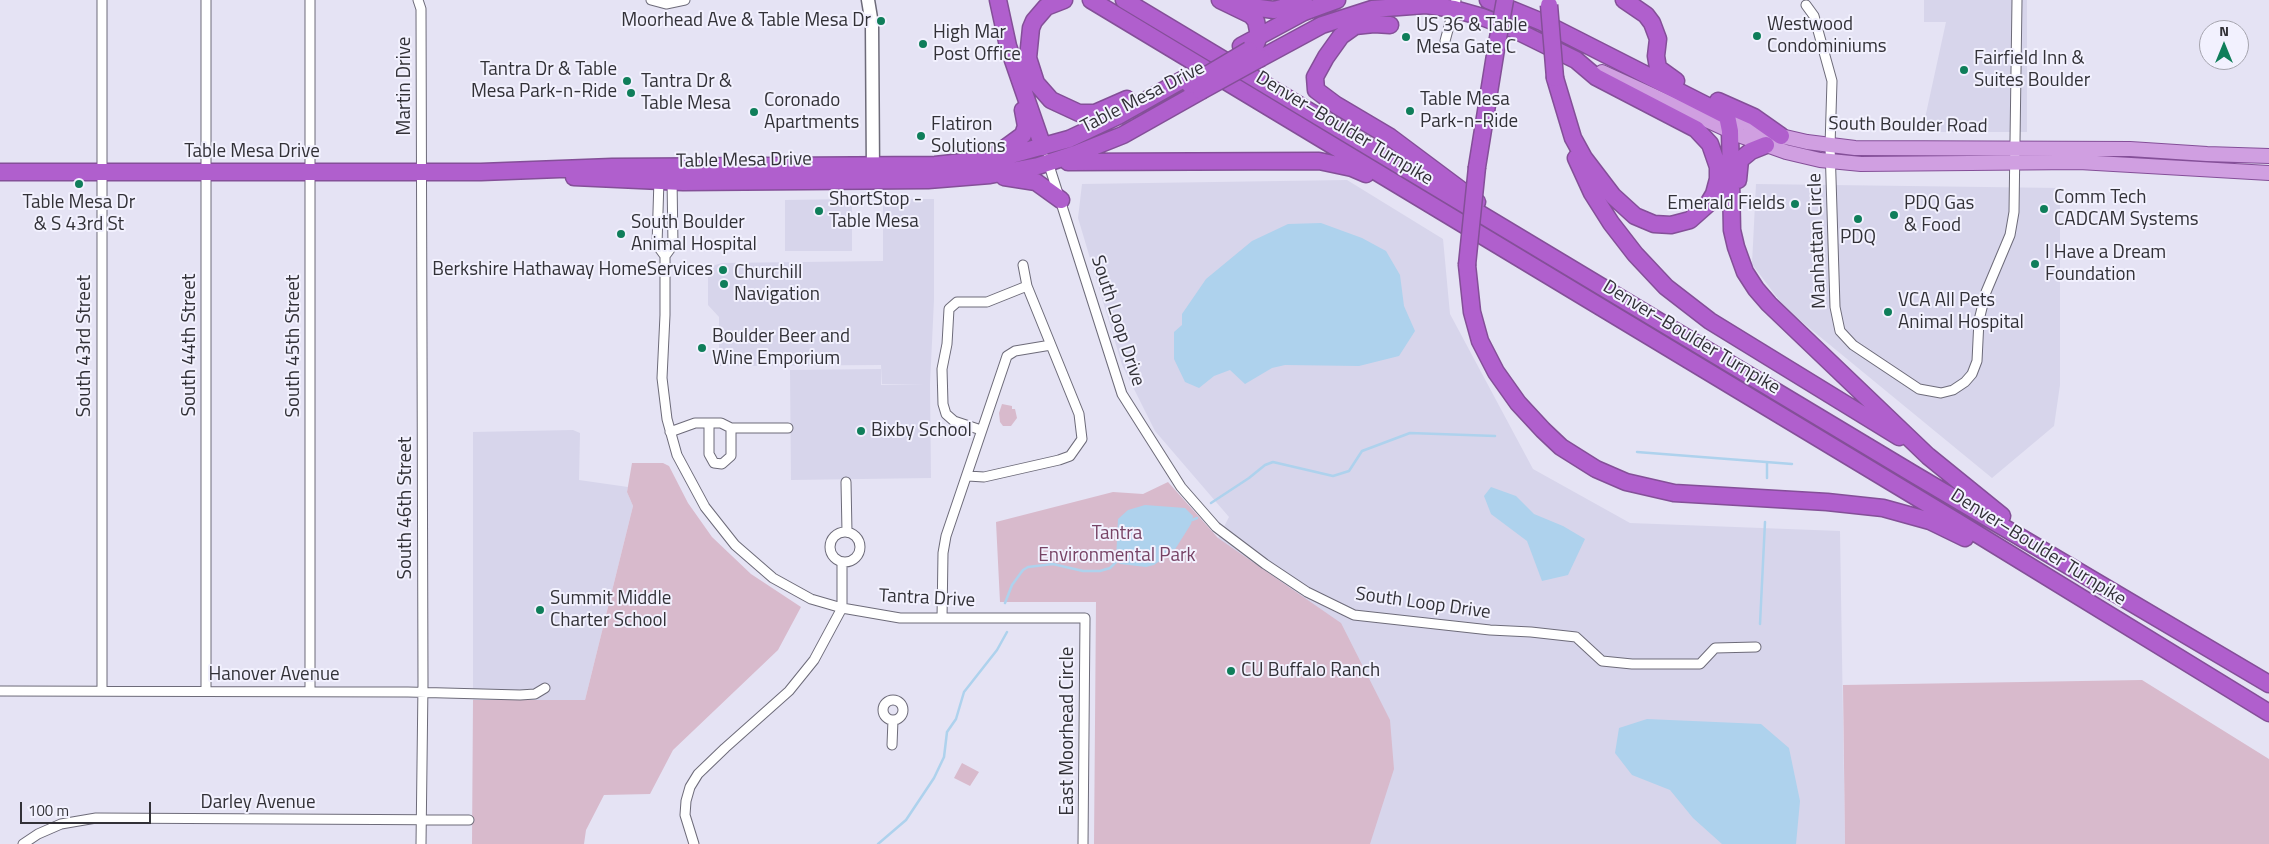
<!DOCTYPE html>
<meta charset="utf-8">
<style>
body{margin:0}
#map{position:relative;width:2269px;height:844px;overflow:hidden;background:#e5e3f4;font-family:"Titillium Web",sans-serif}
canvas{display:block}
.north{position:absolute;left:2199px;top:20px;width:50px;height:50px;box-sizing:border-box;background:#f2f1fe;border:1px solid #a5a4ae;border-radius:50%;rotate:0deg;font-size:14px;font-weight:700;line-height:20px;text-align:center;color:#323137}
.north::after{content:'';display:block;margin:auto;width:18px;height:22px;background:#0f7e5a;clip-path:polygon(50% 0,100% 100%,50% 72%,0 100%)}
.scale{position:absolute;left:20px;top:802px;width:131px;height:22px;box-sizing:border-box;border:2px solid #323137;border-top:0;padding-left:6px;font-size:15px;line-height:18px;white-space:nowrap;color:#323137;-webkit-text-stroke:4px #f2f1fe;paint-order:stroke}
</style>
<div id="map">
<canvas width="2269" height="844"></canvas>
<div class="north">N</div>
<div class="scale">100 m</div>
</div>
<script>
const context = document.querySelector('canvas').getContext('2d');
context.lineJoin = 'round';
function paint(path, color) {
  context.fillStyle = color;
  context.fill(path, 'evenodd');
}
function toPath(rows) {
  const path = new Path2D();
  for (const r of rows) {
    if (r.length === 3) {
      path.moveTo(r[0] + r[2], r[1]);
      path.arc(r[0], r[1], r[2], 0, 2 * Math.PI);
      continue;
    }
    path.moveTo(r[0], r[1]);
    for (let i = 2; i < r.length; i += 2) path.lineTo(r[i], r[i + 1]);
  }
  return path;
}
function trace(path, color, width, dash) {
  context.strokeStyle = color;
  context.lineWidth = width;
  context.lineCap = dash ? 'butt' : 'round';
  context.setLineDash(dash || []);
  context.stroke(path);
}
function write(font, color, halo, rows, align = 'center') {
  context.font = font + ' "Titillium Web",sans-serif';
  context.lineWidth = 4;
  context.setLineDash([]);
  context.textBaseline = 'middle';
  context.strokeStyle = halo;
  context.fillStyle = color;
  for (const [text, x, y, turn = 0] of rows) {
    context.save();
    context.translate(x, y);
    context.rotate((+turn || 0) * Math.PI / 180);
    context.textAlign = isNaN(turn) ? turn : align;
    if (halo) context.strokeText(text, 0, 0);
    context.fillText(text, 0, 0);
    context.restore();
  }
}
paint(toPath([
 [1924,0,2027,0,2027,132,1922,132,1946,22,1924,22],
 [1347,180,1443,239,1450,314,1533,469,1630,523,1840,531,1845,844,1094,844,1204,565,1229,517,1155,431,1122,365,1078,218,1082,184],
 [1756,184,2060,188,2060,385,2054,426,1992,478,1785,308,1752,264],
 [852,199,852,251,785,251,785,200],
 [883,199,934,199,934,300,930,384,931,478,791,480,790,370,881,369,881,385,924,384,882,384,881,365,719,366,719,317,708,305,708,274,715,265,722,263,883,261],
 [573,430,580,433,579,480,628,487,627,492,633,506,585,700,473,700,473,432]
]), '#d7d5eb');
paint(toPath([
 [1002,404,1012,406,1012,409,1015,409,1017,418,1011,426,1003,426,1000,422,999,413],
 [632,463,663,463,669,466,688,503,712,537,751,574,801,607,778,650,673,750,650,794,604,795,586,830,584,844,472,844,473,700,585,700,633,506,627,492],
 [1168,482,1218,538,1341,623,1390,720,1394,769,1370,844,1094,844,1096,602,1000,602,996,522,1113,492,1143,494],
 [2142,680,2269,759,2269,844,1845,844,1843,685],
 [962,763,979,772,970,786,954,778]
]), '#d8bacc');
paint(toPath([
 [1321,223,1362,238,1386,251,1400,275,1404,306,1415,331,1399,356,1359,366,1285,365,1272,368,1245,384,1230,370,1214,376,1199,388,1185,382,1174,359,1174,332,1182,325,1182,314,1206,279,1252,241,1288,224],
 [1491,487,1516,496,1534,514,1563,526,1585,539,1568,575,1542,581,1527,541,1491,514,1484,496],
 [1145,505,1185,508,1193,516,1191,524,1174,551,1154,565,1146,567,1120,564,1116,560,1118,519,1128,510],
 [1647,719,1761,724,1789,748,1800,801,1796,844,1722,844,1693,818,1670,790,1632,775,1615,753,1619,728]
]), '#aed2ed');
trace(toPath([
 [1637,452,1792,464],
 [1767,478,1767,463],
 [1211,503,1249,478,1265,465,1273,462,1333,476,1349,471,1362,451,1410,433,1495,436],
 [1192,520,1197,518],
 [1005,603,1012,585,1023,570,1028,567,1053,564,1083,571,1100,571,1110,568,1117,561],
 [1760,624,1765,522],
 [878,844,906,820,934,778,944,757,947,732,956,719,964,692,997,650,1007,632]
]), '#aed2ed', 2.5);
const street = toPath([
 [102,0,102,691],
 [206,0,206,690],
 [418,0,421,9,423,684,421,844],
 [651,0,666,4,685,0],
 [1806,5,1814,16,1832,81,1830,146,1835,307,1840,331,1853,345,1919,389,1941,393,1953,390,1965,382,1972,374,1977,361,1979,320,1986,292,2010,235,2014,212,2017,0],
 [1445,41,1456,0],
 [1047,159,1122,394,1181,487,1216,527,1265,564,1307,592,1354,615,1490,630,1531,632,1576,637,1602,661,1632,664,1700,664,1715,648,1756,647],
 [659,179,657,245,665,256],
 [672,179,673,245,665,256,665,315,662,378,667,419,677,455,705,507,735,545,773,578,811,599,842,608,900,618,1085,618,1083,844],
 [709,423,721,423,731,428],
 [981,430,954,421,946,414,943,404,942,369,947,344,949,309,957,302,987,302,1027,286],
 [670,432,695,423,709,423,709,454,714,463,722,464,731,456,731,428,788,428],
 [968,476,984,477,1059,460,1070,456,1082,439,1079,414,1027,286,1023,265],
 [846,482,847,532],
 [845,547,15],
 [942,618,943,553,946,536,1005,362,1007,356,1015,351,1051,345],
 [0,691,408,692,520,695,535,694,545,688],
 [310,692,310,0],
 [893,710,10],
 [892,745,893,720],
 [23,844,38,834,61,824,96,818,469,820],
 [694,844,685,815,686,801,690,787,698,774,725,748,789,691,814,660,842,608,842,562]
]);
const secondary = toPath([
 [868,0,872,24,873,175]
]);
const primary = toPath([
 [1602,72,1741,136,1786,152,1820,160,1861,164,2079,162,2269,173],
 [1727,116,1781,136,1807,142,1855,148,2130,149,2207,154,2269,156]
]);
const highway = toPath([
 [998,0,1008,46,1043,147],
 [1064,0,1046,7,1034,21,1031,28,1028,58,1036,83,1051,100,1079,113,1095,113,1127,99],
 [1091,0,1956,521,2269,713],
 [1124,0,1915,475,2269,684],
 [1220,0,1251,15,1256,21,1259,36,1256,44],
 [1488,0,1542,22,1727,116,1730,131,1732,230,1736,247,1745,272,1756,289,1769,304,1928,456,2002,516],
 [1624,0,1646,15,1652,23,1658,39,1656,56,1658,68,1676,81],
 [1231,4,1274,10,1304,2],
 [1390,25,1374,24,1355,26,1341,36,1326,57,1315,77,1316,90,1336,105,1390,137,1477,202],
 [1241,46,1304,12,1337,0],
 [1261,58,1322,25,1372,9,1426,5,1454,9,1482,17,1513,29,1576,60,1596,77,1696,129,1710,144,1718,167,1718,179,1714,194,1708,204,1690,220,1671,225,1654,224,1635,216,1613,196,1584,158,1573,138,1555,78],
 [1718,101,1754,117,1781,136],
 [997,154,1023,135,1026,126,1023,110],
 [1576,158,1592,193,1611,223,1635,254,1666,287,1710,321,1899,437],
 [1068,162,1319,161,1352,168,1366,174],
 [1477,167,1496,49],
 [0,172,481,172,612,167,935,165,1000,158,1069,139,1118,116,1182,80],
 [574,177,683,182,928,180,990,175,1038,166,1078,153,1123,135,1201,91],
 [1004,177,1036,182,1061,200],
 [1738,180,1740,160,1751,151,1766,145],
 [1467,265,1472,312,1480,341,1496,372,1518,403,1543,430,1561,447,1596,469,1626,482,1674,493,1827,502,1883,508,1930,521,1965,538]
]);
trace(street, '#6d6b79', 11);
trace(secondary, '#6d6b79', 15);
trace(primary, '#844f98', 16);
trace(highway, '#844f98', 19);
trace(street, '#fff', 9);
trace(secondary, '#fff', 12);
trace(primary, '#d09fe1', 14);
trace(highway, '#b05fcd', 16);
const highwayBridge = toPath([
 [1549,5,1555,78],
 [1496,49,1505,0],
 [1190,85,1249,50],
 [1201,91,1261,58],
 [1467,265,1477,167]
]);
trace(highwayBridge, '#844f98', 19, []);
trace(highwayBridge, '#b05fcd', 16);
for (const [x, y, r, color] of [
 [881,21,5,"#0f7e5a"],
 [1757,36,5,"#0f7e5a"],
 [1406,37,5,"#0f7e5a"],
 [923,44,5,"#0f7e5a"],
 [1964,70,5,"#0f7e5a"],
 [627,81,5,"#0f7e5a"],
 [631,93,5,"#0f7e5a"],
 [1410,111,5,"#0f7e5a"],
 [754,112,5,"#0f7e5a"],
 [921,136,5,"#0f7e5a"],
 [79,184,5,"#0f7e5a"],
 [1795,204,5,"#0f7e5a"],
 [2044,209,5,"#0f7e5a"],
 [819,211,5,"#0f7e5a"],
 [1894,215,5,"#0f7e5a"],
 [1858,219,5,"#0f7e5a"],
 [621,234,5,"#0f7e5a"],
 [2035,264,5,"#0f7e5a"],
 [723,270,5,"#0f7e5a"],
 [724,284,5,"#0f7e5a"],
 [1888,312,5,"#0f7e5a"],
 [702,348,5,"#0f7e5a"],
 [861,431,5,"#0f7e5a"],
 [540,610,5,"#0f7e5a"],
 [1231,671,5,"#0f7e5a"]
]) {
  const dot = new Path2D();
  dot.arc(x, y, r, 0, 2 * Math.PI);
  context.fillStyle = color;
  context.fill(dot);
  trace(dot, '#f2f1fe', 2);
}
write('19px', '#323137', '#f2f1fe', [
 ["Moorhead Ave & Table Mesa Dr",871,21,"right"],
 ["Westwood",1767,25],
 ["Condominiums",1767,47],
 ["US 36 & Table",1416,26],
 ["Mesa Gate C",1416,48],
 ["High Mar",933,33],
 ["Post Office",933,55],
 ["Fairfield Inn &",1974,59],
 ["Suites Boulder",1974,81],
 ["Tantra Dr & Table",617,70,"right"],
 ["Mesa Park-n-Ride",617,92,"right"],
 ["Tantra Dr &",641,82],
 ["Table Mesa",641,104],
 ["Table Mesa",1420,100],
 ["Park-n-Ride",1420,122],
 ["Coronado",764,101],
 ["Apartments",764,123],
 ["Flatiron",931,125],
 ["Solutions",931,147],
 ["Comm Tech",2054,198],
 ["CADCAM Systems",2054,220],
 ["ShortStop -",829,200],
 ["Table Mesa",829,222],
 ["Table Mesa Dr",79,203,"center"],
 ["& S 43rd St",79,225,"center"],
 ["Emerald Fields",1785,204,"right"],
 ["PDQ Gas",1904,204],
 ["& Food",1904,226],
 ["South Boulder",631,223],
 ["Animal Hospital",631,245],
 ["PDQ",1858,238,"center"],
 ["I Have a Dream",2045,253],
 ["Foundation",2045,275],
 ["Berkshire Hathaway HomeServices",713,270,"right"],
 ["Churchill",734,273],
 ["Navigation",734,295],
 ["VCA All Pets",1898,301],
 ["Animal Hospital",1898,323],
 ["Boulder Beer and",712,337],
 ["Wine Emporium",712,359],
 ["Bixby School",871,431],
 ["Summit Middle",550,599],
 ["Charter School",550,621],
 ["CU Buffalo Ranch",1241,671]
], 'left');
write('19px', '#323137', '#f2f1fe', [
 ["Martin Drive",405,86,-90],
 ["Table Mesa Drive",1143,98,-27],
 ["South Boulder Road",1908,126,1],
 ["Denver–Boulder Turnpike",1344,129,31],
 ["Table Mesa Drive",252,152],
 ["Table Mesa Drive",744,161,-1],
 ["Manhattan Circle",1818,241,-92],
 ["South Loop Drive",1117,321,72],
 ["Denver–Boulder Turnpike",1691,338,31],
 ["South 44th Street",190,345,-90],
 ["South 43rd Street",85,346,-90],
 ["South 45th Street",294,346,-90],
 ["South 46th Street",406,508,-90],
 ["Denver–Boulder Turnpike",2038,548,32],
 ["Tantra Drive",927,599,3],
 ["South Loop Drive",1423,604,8],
 ["Hanover Avenue",274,675],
 ["East Moorhead Circle",1068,731,-90],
 ["Darley Avenue",258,803]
]);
write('19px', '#774365', '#f2f1fe', [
 ["Tantra",1117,534],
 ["Environmental Park",1117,556]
]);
</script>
